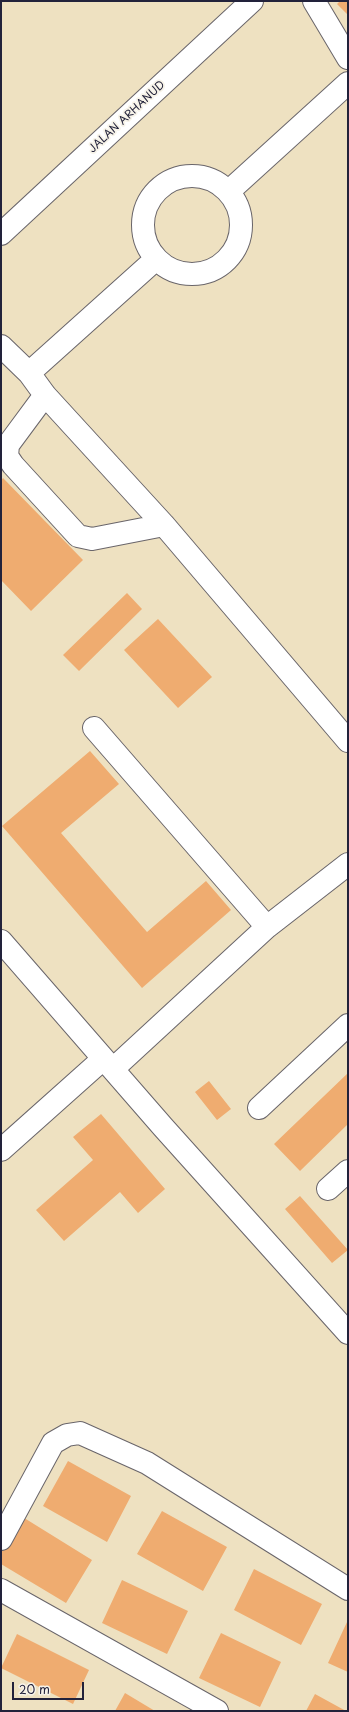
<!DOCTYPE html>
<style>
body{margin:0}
#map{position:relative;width:349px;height:1712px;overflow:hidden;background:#eee1c1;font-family:"Playpen Sans",sans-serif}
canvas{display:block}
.frame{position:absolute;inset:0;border:2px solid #22223b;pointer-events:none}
.scale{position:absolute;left:12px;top:1682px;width:72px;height:18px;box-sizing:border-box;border:2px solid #22223b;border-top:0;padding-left:5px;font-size:12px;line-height:14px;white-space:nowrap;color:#22223b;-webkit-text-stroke:3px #f7f3e8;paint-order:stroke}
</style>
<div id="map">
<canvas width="349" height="1712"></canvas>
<div class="frame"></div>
<div class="scale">20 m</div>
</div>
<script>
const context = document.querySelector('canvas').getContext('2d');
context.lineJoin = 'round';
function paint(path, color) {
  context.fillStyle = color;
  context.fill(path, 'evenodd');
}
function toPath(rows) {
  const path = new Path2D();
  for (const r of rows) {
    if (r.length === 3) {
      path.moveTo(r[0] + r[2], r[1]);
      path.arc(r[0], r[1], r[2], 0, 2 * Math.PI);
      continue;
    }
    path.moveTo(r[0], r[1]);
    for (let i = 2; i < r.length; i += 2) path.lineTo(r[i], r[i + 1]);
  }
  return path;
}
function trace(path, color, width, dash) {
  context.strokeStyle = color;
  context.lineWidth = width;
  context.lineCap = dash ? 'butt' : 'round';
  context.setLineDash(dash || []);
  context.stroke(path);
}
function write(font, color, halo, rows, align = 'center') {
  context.font = font + ' "Playpen Sans",sans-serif';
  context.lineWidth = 3.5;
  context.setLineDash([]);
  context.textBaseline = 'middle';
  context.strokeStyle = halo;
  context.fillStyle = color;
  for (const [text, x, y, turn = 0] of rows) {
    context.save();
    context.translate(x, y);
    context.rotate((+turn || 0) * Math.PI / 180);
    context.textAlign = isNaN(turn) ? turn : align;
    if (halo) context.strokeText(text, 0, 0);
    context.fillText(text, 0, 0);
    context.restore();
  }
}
paint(toPath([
 [340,1,348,1,348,15,337,4],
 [3,478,83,560,31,611,1,580,1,481],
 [127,593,142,609,79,671,63,655],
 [158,619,212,677,178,708,124,650],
 [90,751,119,784,61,833,147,932,206,881,231,910,142,988,2,826],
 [348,1073,348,1124,300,1171,274,1144],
 [209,1081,231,1109,217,1120,195,1092],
 [101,1114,165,1189,138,1213,120,1192,64,1241,36,1210,93,1160,73,1137],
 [300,1196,348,1250,332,1263,285,1209],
 [68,1461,131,1496,107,1542,43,1506],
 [162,1511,227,1547,203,1591,137,1554],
 [21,1516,92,1560,66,1603,1,1564,1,1550],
 [254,1569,322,1604,301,1645,234,1610],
 [122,1580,188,1611,167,1654,102,1623],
 [347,1622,348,1623,348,1672,328,1663],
 [221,1633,281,1662,260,1707,199,1678],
 [17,1634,89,1670,73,1704,1,1668],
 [125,1693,155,1711,115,1711],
 [315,1694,346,1711,306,1711]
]), '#efac70');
const minor = toPath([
 [314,1,348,58],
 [192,225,49],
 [228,192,348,83],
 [1,234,252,1],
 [1,346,29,373,45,395,164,525,348,741],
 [29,373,156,259],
 [45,395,8,445,7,456,13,465,78,536,92,539,164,525],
 [94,728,267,927],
 [1,941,163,1127,348,1333],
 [113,1069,267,927,348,864],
 [259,1108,348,1025],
 [1,1150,103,1059],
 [328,1189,348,1171],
 [1,1539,53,1443,67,1435,80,1433,147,1463,348,1589],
 [1,1590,217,1711]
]);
trace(minor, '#69656a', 24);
trace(minor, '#fff', 22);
write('11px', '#22223b', '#f7f3e8', [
 ["JALAN ARHANUD",127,117,-43]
]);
</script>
